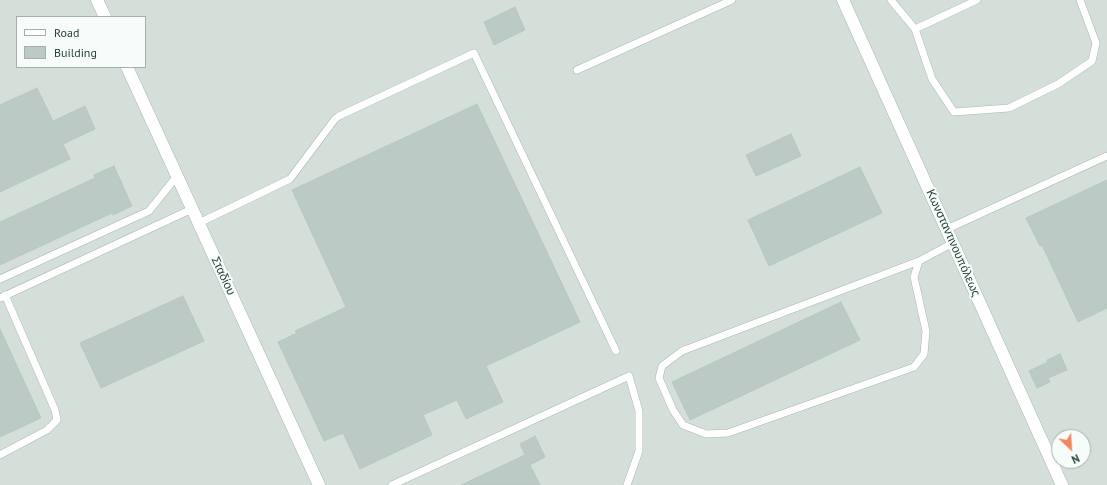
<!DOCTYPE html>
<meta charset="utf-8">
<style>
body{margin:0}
#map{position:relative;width:1107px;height:485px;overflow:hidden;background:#e6efeb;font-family:"PT Sans",sans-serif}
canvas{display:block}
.legend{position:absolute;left:16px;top:16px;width:130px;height:52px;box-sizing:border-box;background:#f7fbf9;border:1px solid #a3b1ad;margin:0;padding:5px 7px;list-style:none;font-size:12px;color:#24423a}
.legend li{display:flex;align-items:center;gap:8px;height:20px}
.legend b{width:20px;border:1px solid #a3b1ad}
.north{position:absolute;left:1051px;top:429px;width:40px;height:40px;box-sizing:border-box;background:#f7fbf9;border:1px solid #a3b1ad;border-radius:50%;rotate:155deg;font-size:11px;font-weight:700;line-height:16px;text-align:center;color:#24423a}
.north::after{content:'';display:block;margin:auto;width:14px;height:18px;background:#f4845f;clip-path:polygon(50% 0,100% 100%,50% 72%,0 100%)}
</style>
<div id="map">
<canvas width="1107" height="485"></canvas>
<ul class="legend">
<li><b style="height:5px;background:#fff"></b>Road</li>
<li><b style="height:11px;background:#bbcac4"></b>Building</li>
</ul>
<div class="north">N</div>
</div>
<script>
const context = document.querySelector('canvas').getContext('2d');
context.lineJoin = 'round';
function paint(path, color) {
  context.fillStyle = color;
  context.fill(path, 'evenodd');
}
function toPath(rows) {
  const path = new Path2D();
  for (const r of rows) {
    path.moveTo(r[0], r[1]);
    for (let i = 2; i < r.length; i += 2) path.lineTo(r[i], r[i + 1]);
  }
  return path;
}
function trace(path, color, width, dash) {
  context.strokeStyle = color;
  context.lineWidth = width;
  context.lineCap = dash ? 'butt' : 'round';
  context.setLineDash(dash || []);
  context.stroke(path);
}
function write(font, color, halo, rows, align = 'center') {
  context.font = font + ' "PT Sans",sans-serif';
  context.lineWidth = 4;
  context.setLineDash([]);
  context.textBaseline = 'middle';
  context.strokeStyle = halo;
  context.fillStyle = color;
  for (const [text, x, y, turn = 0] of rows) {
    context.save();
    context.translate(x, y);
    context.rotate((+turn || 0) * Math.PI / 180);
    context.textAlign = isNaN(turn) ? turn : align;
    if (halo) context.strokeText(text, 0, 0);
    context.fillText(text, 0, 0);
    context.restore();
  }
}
paint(toPath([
 [0,0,1107,0,1107,485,0,485],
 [17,17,145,17,145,67,17,67],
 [1059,437,1083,437,1083,461,1059,461]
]), '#d4dfda');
const building = toPath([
 [515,7,525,30,494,45,484,22,515,7],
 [37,88,53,121,85,106,95,129,63,144,70,159,0,192,0,105,37,88],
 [477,104,580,322,486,366,503,402,466,419,457,400,423,415,432,435,360,469,343,433,324,441,278,342,297,333,295,331,346,307,292,190,477,104],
 [791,134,801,156,756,176,746,155,791,134],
 [114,166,132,206,113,215,112,213,0,265,0,222,95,178,94,175,114,166],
 [860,167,882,213,769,266,748,220,860,167],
 [1107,180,1107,308,1078,322,1042,245,1040,246,1026,218,1107,180],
 [183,296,204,341,101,388,80,343,183,296],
 [841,302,860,340,690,420,672,382,841,302],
 [0,329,41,418,0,437,0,329],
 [1060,354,1067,370,1048,378,1050,382,1037,388,1029,371,1048,362,1047,360,1060,354],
 [535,436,545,457,530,465,540,485,461,485,525,455,520,444,535,436]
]);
paint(building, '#bbcac4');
trace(building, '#b8c9c2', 1);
const service = toPath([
 [891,0,915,29,932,79,954,112,1009,108,1058,84,1092,61,1096,43,1080,0],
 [915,29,977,0],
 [577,70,732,0],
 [199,223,290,179,335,119,339,116,474,53,616,351],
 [947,229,1107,156],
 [919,261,682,351,662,366,659,378,673,410,683,425,706,434,728,433,914,367,924,354,926,331,914,277,919,261,953,243],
 [0,279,149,211,177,176],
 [0,298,192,209],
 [0,455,47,430,57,420,55,410,5,295],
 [392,485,629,376,639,411,639,451,627,485]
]);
const minor = toPath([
 [97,0,105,17],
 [843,0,1062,485],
 [127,67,319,485]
]);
trace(service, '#a8b8b2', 8);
trace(minor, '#a8b8b2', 13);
trace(service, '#fff', 7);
trace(minor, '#fff', 12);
write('12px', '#24423a', '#f7fbf9', [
 ["Κωνσταντινουπόλεως",953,243,66],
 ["Σταδίου",223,276,65]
]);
</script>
